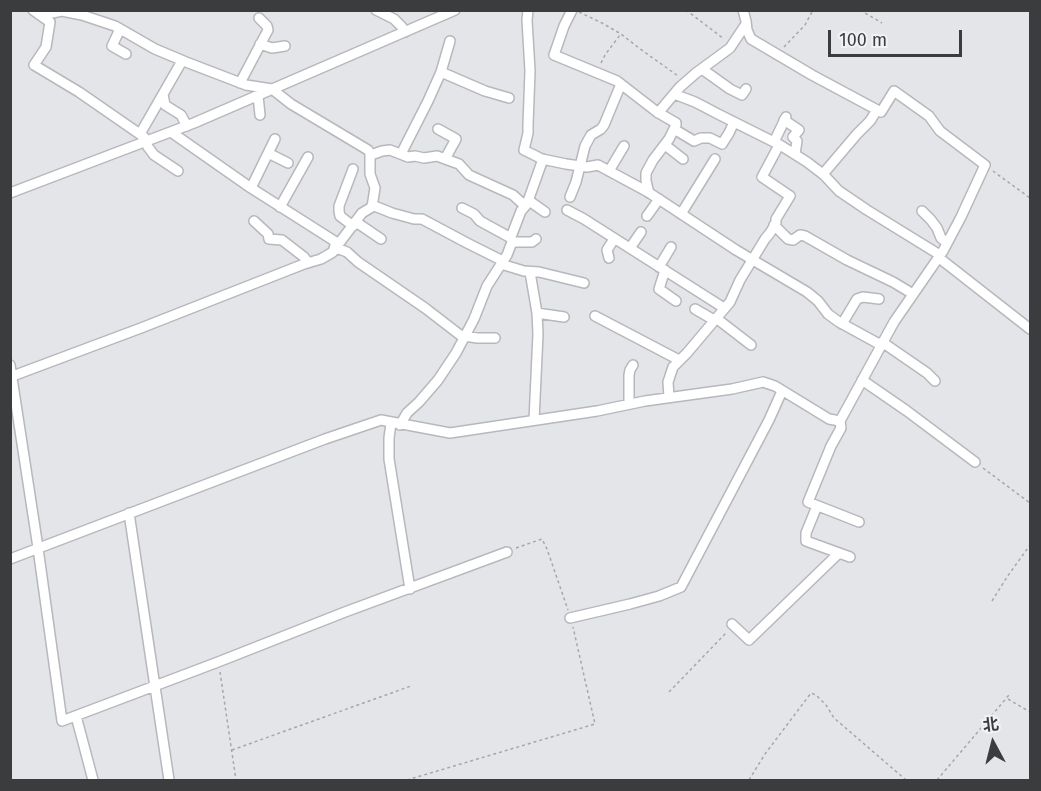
<!DOCTYPE html>
<meta charset="utf-8">
<style>
body{margin:0}
#map{position:relative;width:1041px;height:791px;overflow:hidden;background:#e3e5e9;font-family:"Fira Sans","Noto Sans SC",sans-serif}
canvas{display:block}
.frame{position:absolute;inset:0;border:12px solid #3b3c3e;pointer-events:none}
.north{position:absolute;left:963px;top:713px;width:60px;height:60px;-webkit-text-stroke:4px #f0f2f6;paint-order:stroke;rotate:353deg;font-size:16px;font-weight:700;line-height:24px;text-align:center;color:#3b3c3e}
.north::after{content:'';display:block;margin:auto;width:21px;height:27px;background:#3b3c3e;clip-path:polygon(50% 0,100% 100%,50% 72%,0 100%)}
.scale{position:absolute;left:828px;top:30px;width:134px;height:27px;box-sizing:border-box;border:3px solid #3b3c3e;border-top:0;padding-left:8px;font-size:18px;line-height:21px;white-space:nowrap;color:#3b3c3e;-webkit-text-stroke:4px #f0f2f6;paint-order:stroke}
</style>
<div id="map">
<canvas width="1041" height="791"></canvas>
<div class="frame"></div>
<div class="north">北</div>
<div class="scale">100 m</div>
</div>
<script>
const context = document.querySelector('canvas').getContext('2d');
context.lineJoin = 'round';
function toPath(rows) {
  const path = new Path2D();
  for (const r of rows) {
    path.moveTo(r[0], r[1]);
    for (let i = 2; i < r.length; i += 2) path.lineTo(r[i], r[i + 1]);
  }
  return path;
}
function trace(path, color, width, dash) {
  context.strokeStyle = color;
  context.lineWidth = width;
  context.lineCap = dash ? 'butt' : 'round';
  context.setLineDash(dash || []);
  context.stroke(path);
}
const street = toPath([
 [33,10,50,22,46,47,34,65,79,92,144,137,148,147,154,155,178,171],
 [376,10,394,19,402,27,405,32],
 [528,10,527,20,530,71,528,125,528,133,524,150,542,159,566,164,587,167,598,165,648,192,736,250,807,292,818,301,828,314,839,322,881,345],
 [572,10,564,26,554,55,617,81,657,112,676,123,676,125,669,139,653,160,646,173,646,181,649,193],
 [43,16,52,13,62,11,82,15,115,26,155,49,186,62,246,85,272,89,291,104,368,150,370,153,370,174,375,188,372,207,362,213,340,242,336,242],
 [120,29,112,46,126,54],
 [260,44,272,48,285,46],
 [702,69,730,89,742,95,746,89],
 [441,72,485,91,509,98],
 [240,83,268,30,267,26,259,18],
 [163,94,165,105,181,115,187,126],
 [674,94,695,102,718,114,780,145,807,162,824,175,839,191,867,210,940,255],
 [258,96,260,115],
 [658,113,680,87,696,73,730,48,746,24],
 [784,120,799,130,793,137,797,141,795,154],
 [438,129,456,139,445,159],
 [674,129,694,141,701,138,710,138,722,144,729,133,734,122],
 [140,134,182,61],
 [774,142,786,117],
 [665,145,683,159],
 [268,153,288,163],
 [401,154,428,101,441,72,450,41],
 [371,155,382,151,390,150,408,157,415,156,424,158,437,156,459,164,469,175,513,195,525,206],
 [353,169,339,206,339,211,340,216,353,226],
 [609,171,624,146],
 [823,174,857,134,870,121,877,110],
 [251,188,275,139],
 [10,193,194,123,455,10],
 [570,197,576,182,585,146,591,135,601,129,604,125,621,84],
 [528,200,545,212],
 [372,205,392,213,414,219,422,219,467,243,503,261],
 [280,207,308,157],
 [462,208,474,214,480,221,511,238],
 [567,210,584,219,724,308],
 [922,211,931,220,937,228,941,238,947,243],
 [681,214,715,159],
 [647,216,659,199],
 [254,221,268,234,269,239,282,240,304,257,308,263],
 [356,222,381,239],
 [774,225,788,239,793,240,800,235,805,236,847,260,893,282,913,294],
 [512,242,532,242,536,239],
 [630,248,641,232],
 [334,250,339,249,347,252,358,262,425,308,464,338],
 [938,257,1030,329],
 [609,258,607,250,614,239],
 [501,264,524,271,539,272,584,283],
 [659,267,671,247],
 [665,270,659,289,676,301],
 [530,272,537,313,538,334,534,420],
 [695,309,714,320],
 [537,313,564,317],
 [595,316,679,360],
 [716,318,751,345],
 [842,324,857,299,863,297,879,299],
 [465,336,477,338,495,338],
 [882,342,927,373,935,381],
 [10,365,37,541,62,721,218,662,345,612,507,552],
 [10,377,141,328,304,264,321,259,333,252,336,242,251,188,171,132],
 [862,380,907,411,975,462],
 [669,397,668,382,673,367,687,353,730,302,740,280,765,239,770,233,776,223,776,219,790,196,762,177,779,145],
 [629,404,629,375,630,370,633,365],
 [840,421,841,428,831,446,808,502,859,522],
 [391,423,389,438,389,459,410,589],
 [400,425,407,413,419,402,438,380,456,353,474,319,487,286,507,255,512,242,511,237,521,211,527,204,543,159],
 [817,506,806,533,806,541,850,557],
 [129,513,169,780],
 [10,559,325,439,381,420,450,433,597,411,645,401,732,389,763,382,775,386,829,419,840,421,894,322,943,251,961,217,985,165,940,131,929,116,894,91,881,112,812,75,751,39,747,30,746,21,743,10],
 [570,618,630,604,659,596,681,587,769,420,782,391],
 [732,624,749,640,839,553],
 [76,716,93,780]
]);
trace(street, '#b7b8bc', 12);
trace(toPath([
 [686,10,724,39],
 [860,10,882,23],
 [579,12,602,23,621,34,639,48,678,76],
 [784,47,805,25,813,10],
 [601,63,605,55,620,35],
 [993,171,1030,198],
 [983,468,1030,503],
 [516,548,542,539,547,549,568,610],
 [992,601,1007,577,1030,545],
 [220,672,236,780],
 [669,692,726,633],
 [1008,699,1030,712],
 [232,750,411,686],
 [407,780,595,724,573,627],
 [749,780,765,754,811,693,816,695,826,705,834,718,906,780],
 [937,780,1009,695]
]), '#a5a7aa', 1.5, [3, 3]);
trace(street, '#fff', 9);
</script>
